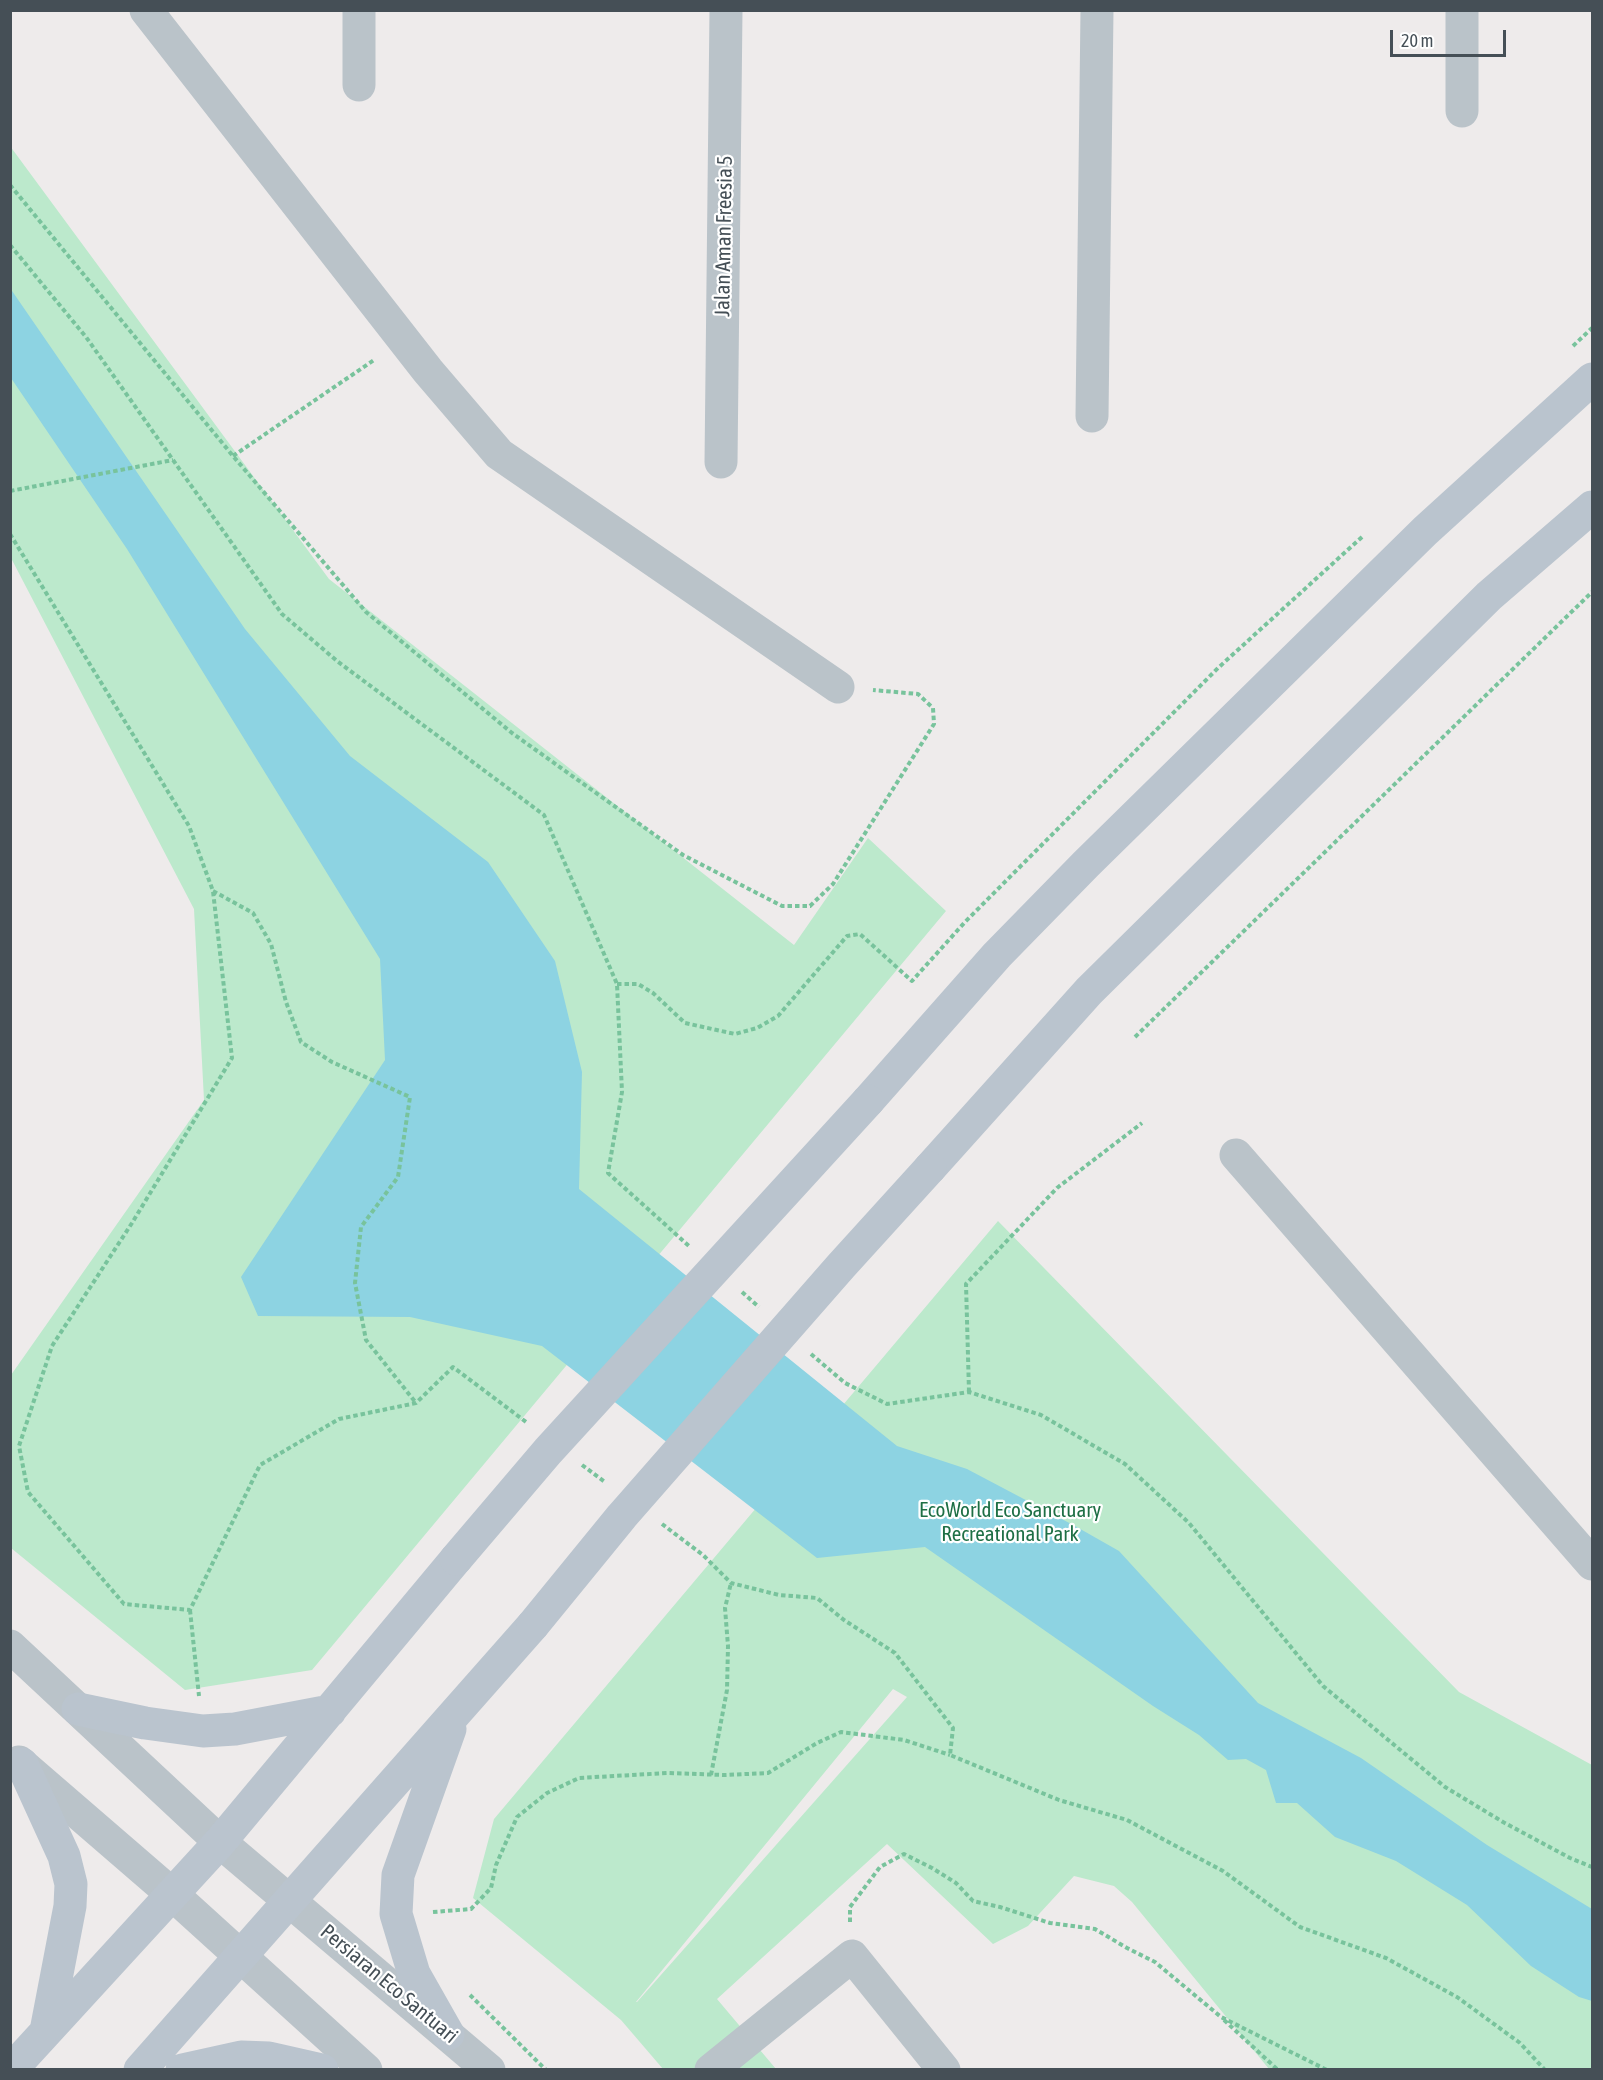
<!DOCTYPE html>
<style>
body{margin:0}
#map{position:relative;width:1603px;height:2080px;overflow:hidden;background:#eeebeb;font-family:"Asap Condensed",sans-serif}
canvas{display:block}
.frame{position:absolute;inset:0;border:12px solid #454f56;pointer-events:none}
.scale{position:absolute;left:1390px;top:30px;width:116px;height:27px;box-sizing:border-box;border:3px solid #454f56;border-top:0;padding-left:8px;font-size:18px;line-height:21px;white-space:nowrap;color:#454f56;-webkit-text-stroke:4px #fff;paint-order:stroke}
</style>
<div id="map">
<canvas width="1603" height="2080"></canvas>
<div class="frame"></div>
<div class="scale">20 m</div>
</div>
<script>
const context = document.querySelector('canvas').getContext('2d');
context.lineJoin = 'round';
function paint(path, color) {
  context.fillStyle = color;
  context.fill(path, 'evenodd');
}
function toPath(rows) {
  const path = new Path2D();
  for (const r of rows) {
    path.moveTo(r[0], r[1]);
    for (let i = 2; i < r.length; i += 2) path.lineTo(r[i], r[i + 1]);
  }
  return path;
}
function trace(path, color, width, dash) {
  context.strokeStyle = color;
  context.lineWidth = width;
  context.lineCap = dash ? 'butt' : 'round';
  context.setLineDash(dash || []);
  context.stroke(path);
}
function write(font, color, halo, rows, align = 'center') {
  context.font = font + ' "Asap Condensed",sans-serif';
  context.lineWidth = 4.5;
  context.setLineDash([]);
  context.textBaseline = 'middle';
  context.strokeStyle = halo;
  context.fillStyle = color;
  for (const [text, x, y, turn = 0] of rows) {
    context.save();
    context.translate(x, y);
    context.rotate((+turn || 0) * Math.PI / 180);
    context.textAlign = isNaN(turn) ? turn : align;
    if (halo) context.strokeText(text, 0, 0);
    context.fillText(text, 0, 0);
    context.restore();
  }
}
paint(toPath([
 [10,146,329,579,794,945,868,838,946,911,312,1670,185,1690,11,1548,11,1375,204,1100,194,909,11,558],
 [998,1221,1459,1692,1592,1765,1592,2069,1269,2069,1132,1902,1114,1886,1074,1876,1028,1926,993,1944,887,1844,717,1999,776,2069,663,2069,621,2020,473,1898,494,1819],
 [893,1689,907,1697,637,2002,636,2002]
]), '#bce9cc');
paint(toPath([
 [10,288,245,629,350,756,488,862,555,961,582,1072,579,1189,897,1446,967,1469,1075,1526,1119,1551,1258,1703,1361,1758,1487,1845,1592,1909,1592,2001,1579,1997,1531,1966,1467,1905,1396,1861,1335,1837,1297,1803,1276,1803,1266,1770,1246,1759,1228,1760,1199,1735,1153,1706,925,1547,817,1558,542,1346,410,1317,258,1316,241,1277,385,1060,380,959,127,549,11,378]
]), '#8dd3e2');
trace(toPath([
 [10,185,233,456,366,612,512,733,683,855,782,906,810,906,833,884,934,724,933,708,918,694,873,690],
 [10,245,86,337,282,614,337,661,544,815,617,984,622,1092,608,1173,689,1246],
 [1573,346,1592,328],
 [233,456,374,360],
 [10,491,173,460],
 [10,534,189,826,213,891,232,1058,132,1223,52,1346,19,1446,28,1492,124,1604,190,1610,260,1465,339,1419,416,1403,453,1367,526,1422],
 [213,891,253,913,271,944,286,1002,301,1042,332,1062,410,1097,398,1177,361,1227,355,1283,366,1340,416,1403],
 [617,984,638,984,653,993,685,1023,735,1034,757,1028,778,1016,847,936,860,934,912,981,965,922,1218,668,1363,536],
 [1135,1037,1592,592],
 [742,1292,759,1307],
 [811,1354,845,1383,887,1404,969,1392,1041,1415,1125,1464,1189,1523,1323,1686,1445,1787,1503,1822,1570,1858,1592,1867],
 [969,1392,966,1284,1057,1188,1142,1123],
 [582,1465,605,1482],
 [662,1524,703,1555,731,1583,779,1595,817,1598,844,1620,895,1653,953,1728,950,1755,1059,1800,1127,1820,1223,1871,1300,1927,1386,1958,1457,1997,1520,2043,1545,2070],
 [190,1610,199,1696],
 [711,1775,727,1690,728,1646,725,1608,731,1583],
 [433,1912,471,1909,491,1888,496,1865,517,1817,547,1793,579,1778,667,1773,725,1775,768,1773,817,1743,841,1732,904,1740,950,1755],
 [850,1922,850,1907,880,1867,904,1854,932,1868,956,1883,973,1901,1000,1907,1050,1923,1095,1929,1127,1948,1155,1962,1221,2017,1327,2070],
 [470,1995,546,2070],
 [1224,2020,1278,2070]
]), '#78c39c', 4, [4.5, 3]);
trace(toPath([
 [146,10,428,371,499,454,838,687],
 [1462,10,1462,111],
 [359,85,359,10],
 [1092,416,1097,10],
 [721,462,726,10],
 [1236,1155,1592,1564],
 [711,2070,852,1956,944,2070]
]), '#bac3c9', 33);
trace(toPath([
 [10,1646,220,1842,489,2070],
 [19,1762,173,1895,366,2070]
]), '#bac3c9', 33);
trace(toPath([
 [868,1101,997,955,1086,864,1425,531,1592,379],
 [930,1168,1089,991,1489,596,1592,507],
 [78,1709,145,1723,203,1731,235,1729,330,1711],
 [22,1764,64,1856,71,1884,70,1906,46,2031],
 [448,2034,414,1974,396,1914,398,1875,450,1729],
 [11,2070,220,1842,456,1559],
 [140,2070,533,1625],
 [182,2070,241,2057,269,2058,322,2070]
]), '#bac4ce', 33);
trace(toPath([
 [456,1559,548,1451,868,1101],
 [533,1625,622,1516,841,1266,930,1168]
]), '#bac4ce', 33);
write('21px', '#454f56', '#fff', [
 ["Jalan Aman Freesia 5",724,236,-89],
 ["Persiaran Eco Santuari",389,1984,40]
]);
write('21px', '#1e6f45', '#fff', [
 ["EcoWorld Eco Sanctuary",1010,1510],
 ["Recreational Park",1010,1534]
]);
</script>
